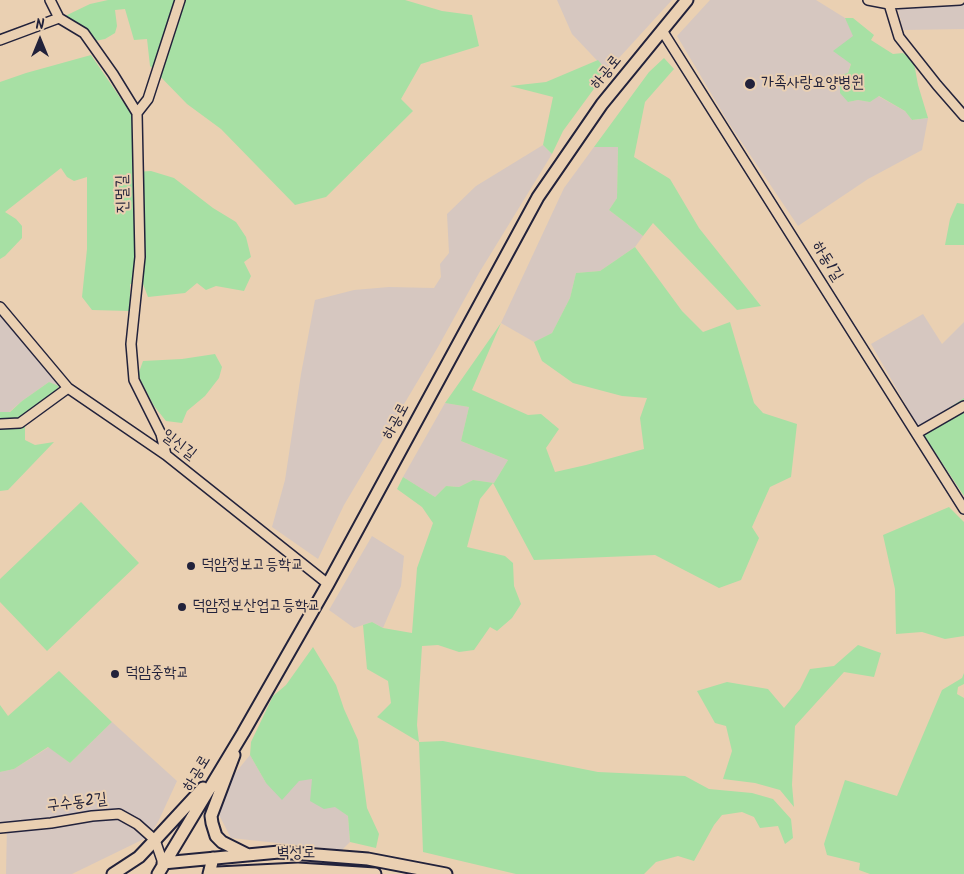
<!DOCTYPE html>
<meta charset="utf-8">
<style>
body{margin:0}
#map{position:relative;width:964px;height:874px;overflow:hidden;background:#ead0b2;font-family:Kalam,sans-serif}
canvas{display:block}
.north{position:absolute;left:15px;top:15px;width:50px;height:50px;-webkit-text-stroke:4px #ead0b2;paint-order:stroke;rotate:0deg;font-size:14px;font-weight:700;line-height:20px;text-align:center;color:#22223b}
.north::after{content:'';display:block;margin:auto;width:18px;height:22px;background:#22223b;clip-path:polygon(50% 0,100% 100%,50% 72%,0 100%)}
</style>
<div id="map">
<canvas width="964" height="874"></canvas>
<div class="north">N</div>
</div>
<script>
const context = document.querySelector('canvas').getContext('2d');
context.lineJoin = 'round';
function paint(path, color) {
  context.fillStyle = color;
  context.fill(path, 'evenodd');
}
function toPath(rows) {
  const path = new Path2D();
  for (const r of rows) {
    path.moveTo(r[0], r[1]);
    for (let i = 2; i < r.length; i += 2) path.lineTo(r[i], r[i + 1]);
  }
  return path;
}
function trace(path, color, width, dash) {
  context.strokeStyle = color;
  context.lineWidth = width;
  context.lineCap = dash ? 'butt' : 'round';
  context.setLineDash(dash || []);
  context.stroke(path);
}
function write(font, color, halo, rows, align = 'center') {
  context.font = font + ' Kalam,"Poor Story",sans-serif';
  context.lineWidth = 4;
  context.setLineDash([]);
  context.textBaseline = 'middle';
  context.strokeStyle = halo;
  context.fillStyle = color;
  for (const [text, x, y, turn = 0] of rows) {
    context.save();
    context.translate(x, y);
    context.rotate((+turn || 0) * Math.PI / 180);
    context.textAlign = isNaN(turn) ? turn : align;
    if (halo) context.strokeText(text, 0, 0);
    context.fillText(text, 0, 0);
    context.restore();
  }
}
paint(toPath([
 [557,0,672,0,607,71,572,34],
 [710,0,816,0,845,18,854,36,851,63,848,73,848,102,858,100,870,102,878,96,905,111,912,120,928,118,922,150,868,179,798,226,728,122,677,36],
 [964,4,964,29,903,30,898,9],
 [543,145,552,154,479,273,438,347,344,505,318,559,272,527,285,480,301,374,315,300,354,290,389,287,434,288,441,277,440,264,449,253,447,214,476,186],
 [594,147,618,147,617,198,609,210,643,236,635,247,600,271,576,273,570,298,552,333,534,342,501,323,564,188],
 [0,312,59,386,49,382,22,401,9,412,0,412],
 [923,314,942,344,964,322,964,400,919,428,871,344],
 [445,403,469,407,461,441,508,460,494,483,473,480,459,487,446,486,435,497,403,477],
 [372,536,404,556,401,586,383,628,372,622,354,628,329,610],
 [112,722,177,781,158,822,148,837,72,874,6,874,7,825,0,825,0,772,14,769,49,747,70,763],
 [250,755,266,783,312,778,335,806,348,816,350,842,342,850,231,838,219,815,232,777]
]), '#d6c7c0');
paint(toPath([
 [108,0,405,0,442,11,472,15,479,46,421,64,401,99,413,111,326,197,295,205,221,129,187,104,150,66,147,39,134,40,125,9,115,10,117,26,115,33,105,39,95,41,90,32,65,16,90,4],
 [845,18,853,18,874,35,871,40,893,54,903,53,914,63,918,85,928,118,912,120,905,111,879,96,870,102,858,100,848,102,840,93,840,75,848,73,851,64,833,51,853,36],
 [91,55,132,115,134,172,151,171,174,178,213,208,236,222,246,237,251,257,244,262,251,276,244,291,216,286,206,290,197,283,185,293,148,297,143,284,130,284,130,311,92,310,82,297,87,249,87,177,74,181,67,177,61,168,5,212,16,219,22,226,22,238,5,256,0,259,0,82,26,73],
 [664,58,674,69,645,102,634,157,670,179,699,228,761,306,737,310,653,223,643,236,609,210,617,198,618,147,594,147,649,72],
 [598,60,607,71,563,131,552,154,543,145,553,97,510,86,546,82],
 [957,203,964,204,964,245,945,245,950,219],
 [635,247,682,311,703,332,730,322,754,403,763,413,797,424,791,477,770,487,752,527,759,538,741,580,719,588,655,555,534,560,493,483,480,499,467,547,505,556,513,563,514,586,521,604,512,618,497,631,490,627,474,650,459,652,438,645,422,646,417,725,419,742,443,741,598,772,685,776,709,789,752,793,773,799,791,819,793,838,785,844,778,826,760,828,754,817,742,812,722,815,714,825,694,861,678,856,656,862,644,874,516,874,423,852,419,742,377,717,391,703,388,681,367,669,363,625,372,622,383,628,412,633,417,568,433,523,422,507,397,489,403,477,435,497,446,486,459,487,473,480,494,483,508,460,461,441,469,407,445,403,501,323,472,390,528,415,541,414,559,429,546,448,555,472,586,465,644,449,640,418,647,398,622,396,573,383,542,361,534,342,552,333,570,298,576,273,600,271],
 [215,354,222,367,219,378,205,396,187,411,182,423,166,421,154,406,138,375,143,361,182,359],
 [49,382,59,386,52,395,25,415,25,440,35,445,54,442,8,490,0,491,0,412,10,412,22,401],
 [964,398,964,496,919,428],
 [81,502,139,563,47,651,0,602,0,579],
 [949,507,964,522,964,636,945,639,922,632,896,634,895,589,883,535],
 [858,645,881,653,874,677,844,672,795,726,792,785,794,807,780,790,755,783,723,779,732,751,726,726,715,723,697,691,727,682,768,689,784,708,800,689,810,669,834,666],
 [313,647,336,685,344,709,358,740,367,808,379,834,376,848,350,842,348,816,335,807,324,809,310,801,312,779,299,781,282,800,266,783,250,755,251,742,273,696,286,685],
 [59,671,112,722,70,763,48,747,14,769,0,772,0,705,8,716],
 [964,673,964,684,958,687,957,694,964,698,964,874,870,874,859,870,860,863,827,855,824,844,845,780,897,796,942,690,962,678]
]), '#a7e0a4');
const minor = toPath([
 [50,0,59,18],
 [868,0,889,4,960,0],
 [889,4,899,37,937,85,964,116],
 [663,32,964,509],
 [0,40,59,18,84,33,113,74,137,113,140,257,131,344,134,380,161,434,166,455],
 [137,113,148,99,180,0],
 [0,307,68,388],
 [0,424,20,423,68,388,166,455,328,584],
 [917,433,964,406],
 [0,828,51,823,92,816,119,814,137,824,155,840,163,863]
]);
const major = toPath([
 [234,755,211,816,212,823,216,836,222,842,246,854],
 [163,863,279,852,368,859,446,874],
 [217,873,298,869,375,874],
 [113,874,139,857,155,840,203,788],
 [158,874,243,733,328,584,538,197,602,104,687,0],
 [209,874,213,858]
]);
trace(minor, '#22223b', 12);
trace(major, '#22223b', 15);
trace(minor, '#ead0b2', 9);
trace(major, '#ead0b2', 11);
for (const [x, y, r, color] of [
 [750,84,6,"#22223b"],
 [191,566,5,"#22223b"],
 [182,607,5,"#22223b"],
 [115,674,5,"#22223b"]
]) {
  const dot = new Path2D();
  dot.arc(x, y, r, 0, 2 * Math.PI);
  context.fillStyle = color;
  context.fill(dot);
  trace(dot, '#ead0b2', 2);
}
write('16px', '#22223b', '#ead0b2', [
 ["하공로",607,73,-51],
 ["진멀길",124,194,-91],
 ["하동1길",826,262,58],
 ["하공로",397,422,-62],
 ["일신길",178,446,37],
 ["하공로",198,774,-59],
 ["구수동2길",77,804,-7],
 ["벽성로",296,854]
]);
write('16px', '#22223b', '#ead0b2', [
 ["가족사랑요양병원",761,84],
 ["덕암정보고등학교",201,566],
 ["덕암정보산업고등학교",192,607],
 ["덕암중학교",125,674]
], 'left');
</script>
